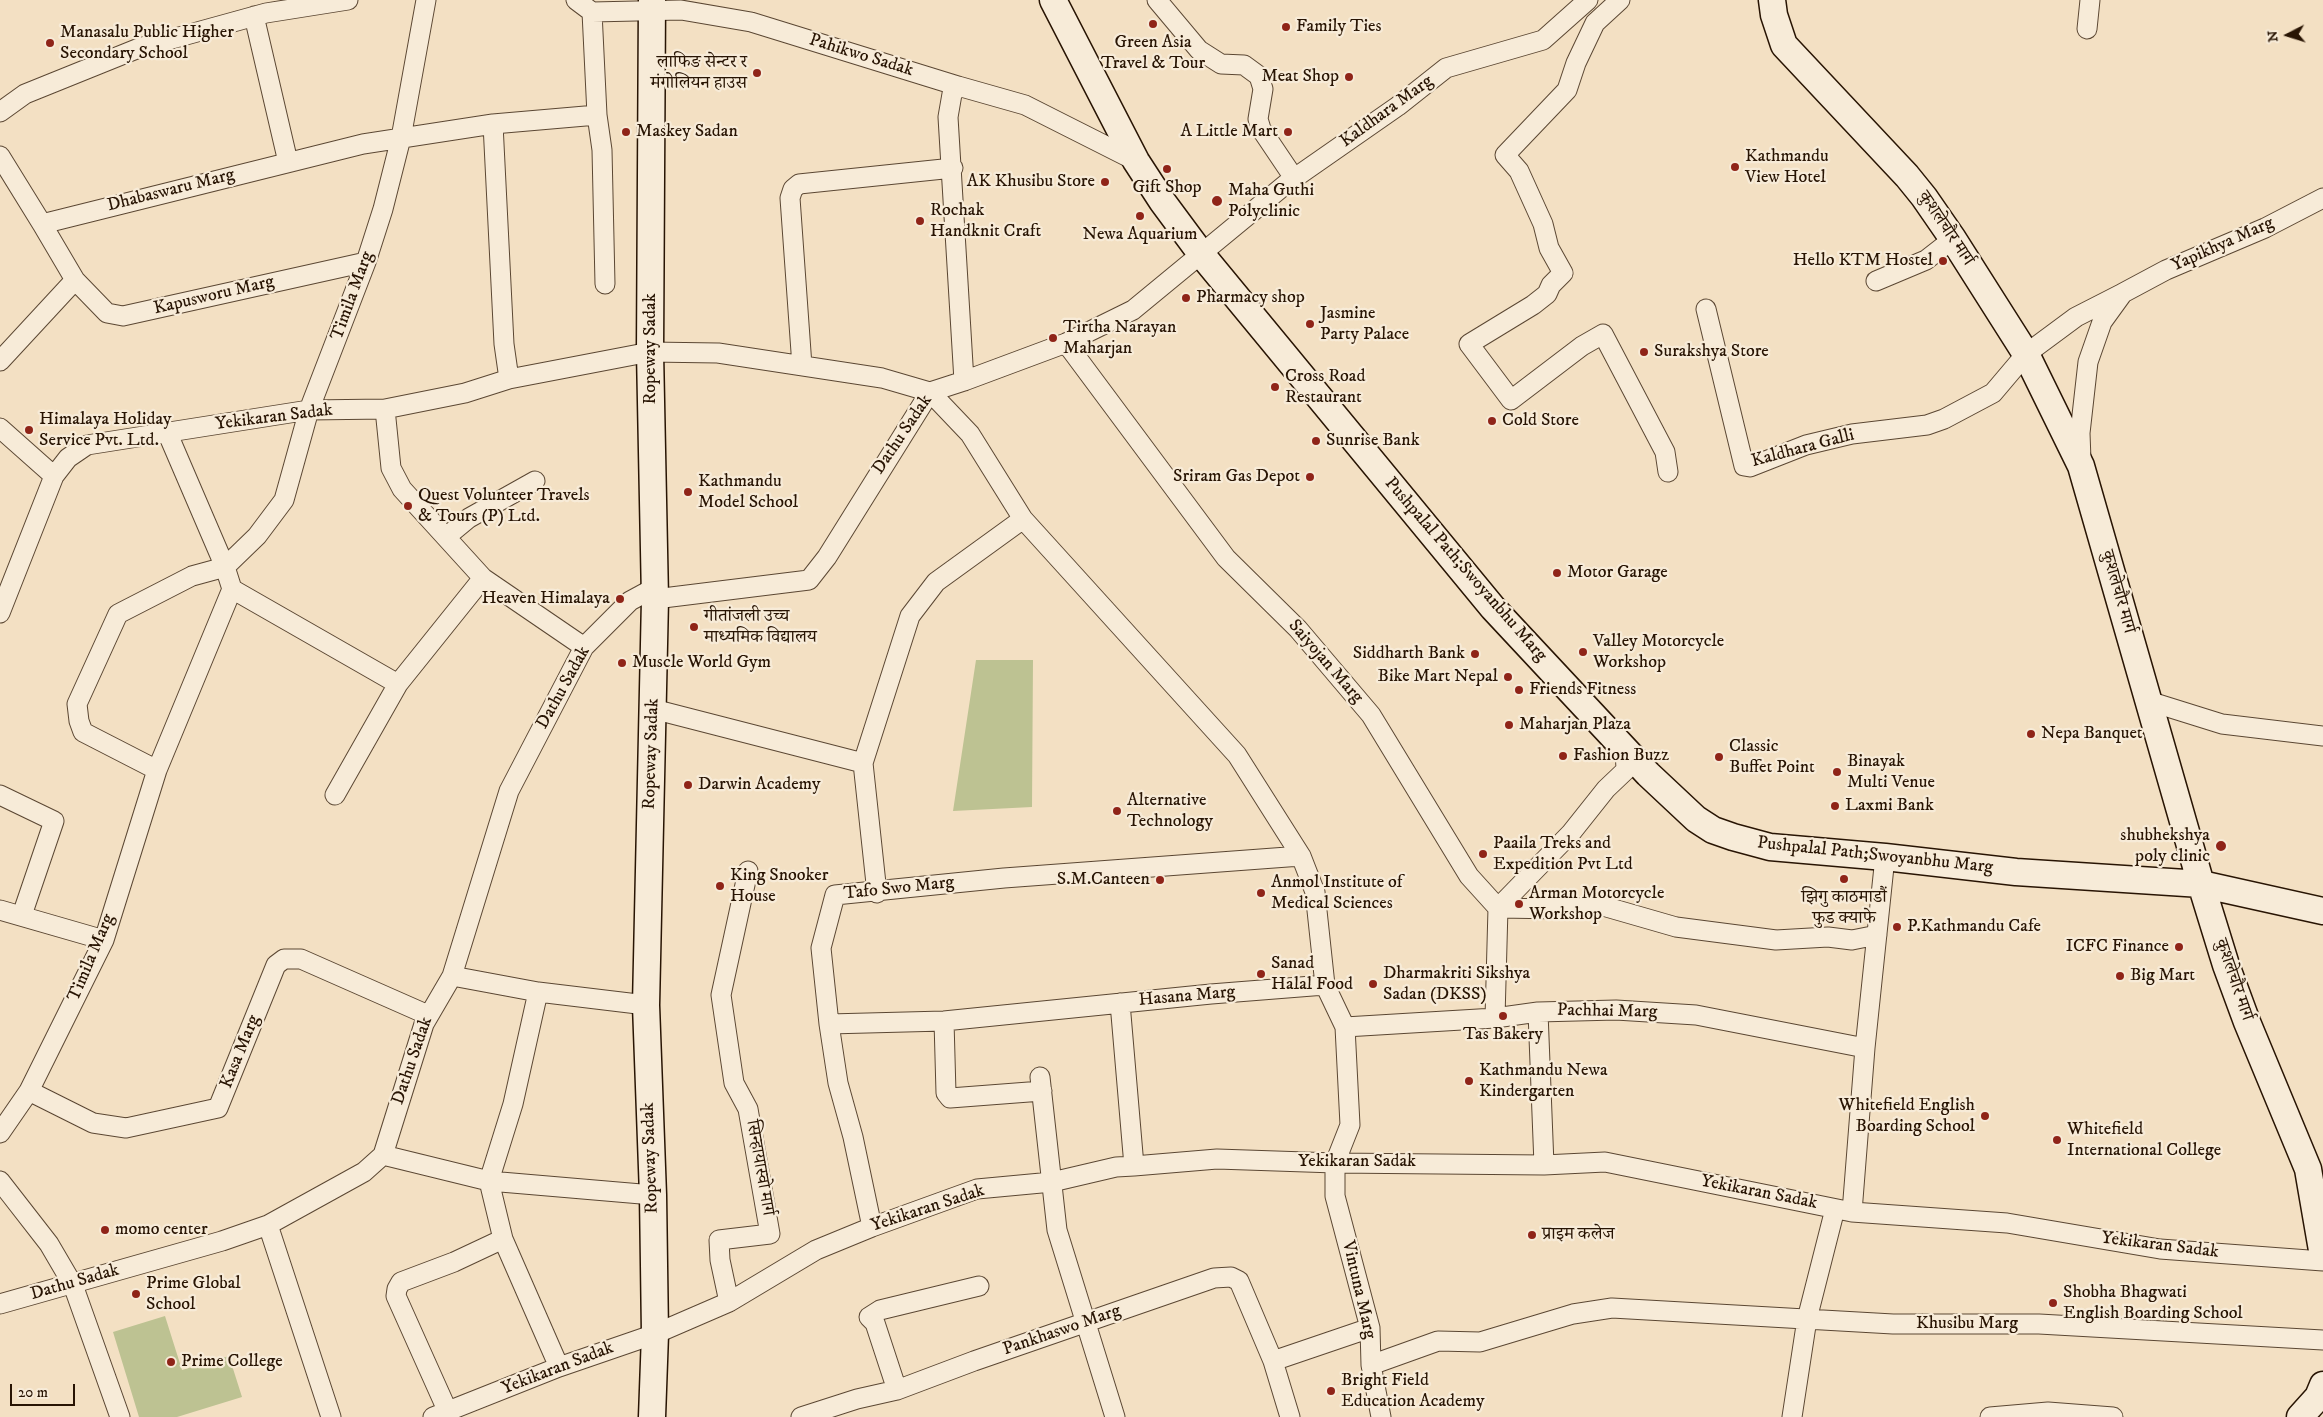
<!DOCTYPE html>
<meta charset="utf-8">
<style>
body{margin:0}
#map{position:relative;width:2323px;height:1417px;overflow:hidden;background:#f3e0c3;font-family:"IM FELL DW Pica",serif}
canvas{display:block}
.north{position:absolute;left:2263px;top:10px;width:50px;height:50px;-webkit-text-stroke:4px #f7ebd8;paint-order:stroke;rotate:265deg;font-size:14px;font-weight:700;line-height:20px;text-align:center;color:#281403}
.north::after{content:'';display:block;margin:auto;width:18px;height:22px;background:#281403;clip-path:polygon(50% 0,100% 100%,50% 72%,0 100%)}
.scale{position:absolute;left:10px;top:1384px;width:65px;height:22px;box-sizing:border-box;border:2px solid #281403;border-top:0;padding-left:6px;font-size:15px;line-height:18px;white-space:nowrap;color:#281403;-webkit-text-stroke:4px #f7ebd8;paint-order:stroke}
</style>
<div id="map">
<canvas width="2323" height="1417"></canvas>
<div class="north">N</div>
<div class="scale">20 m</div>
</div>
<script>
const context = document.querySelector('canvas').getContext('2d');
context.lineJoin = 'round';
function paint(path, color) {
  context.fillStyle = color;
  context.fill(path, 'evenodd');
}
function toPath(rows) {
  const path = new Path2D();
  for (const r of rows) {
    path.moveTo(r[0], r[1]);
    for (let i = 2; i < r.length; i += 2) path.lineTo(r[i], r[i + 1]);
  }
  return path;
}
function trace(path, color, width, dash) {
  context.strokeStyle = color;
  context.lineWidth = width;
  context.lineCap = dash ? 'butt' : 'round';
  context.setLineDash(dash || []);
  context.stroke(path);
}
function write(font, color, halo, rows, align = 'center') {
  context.font = font + ' "IM FELL DW Pica","Noto Serif Devanagari",serif';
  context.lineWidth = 4.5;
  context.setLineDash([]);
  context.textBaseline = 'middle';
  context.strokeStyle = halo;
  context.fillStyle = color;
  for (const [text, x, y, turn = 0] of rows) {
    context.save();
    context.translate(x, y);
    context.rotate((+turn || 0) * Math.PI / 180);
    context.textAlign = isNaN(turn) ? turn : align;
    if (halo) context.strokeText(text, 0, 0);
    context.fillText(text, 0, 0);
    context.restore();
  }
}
paint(toPath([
 [976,660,1033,660,1032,807,953,811],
 [165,1316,182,1370,229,1356,242,1397,177,1417,139,1417,113,1332]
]), '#bdc292');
const street = toPath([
 [576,0,592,12,681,10,751,22,958,86,1025,105,1136,161],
 [1157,0,1199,50,1221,64,1244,65,1259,76,1263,89,1258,119,1261,129,1294,178],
 [1620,0,1595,23,1576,63,1567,90,1505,155,1519,171,1543,224,1549,248,1563,273,1551,285,1547,294,1533,305,1469,344,1511,400,1582,346,1603,334,1665,452,1668,472],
 [592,12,597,115,602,150,605,284],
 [254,16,288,162],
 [2087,29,2090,0],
 [958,86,952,94,948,117,964,381],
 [0,112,25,94,139,48,266,13,348,0],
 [493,124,504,344,509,379],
 [0,156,42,224],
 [366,262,123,316,107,313,75,280,42,224,363,144,493,124,597,115],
 [1876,281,1926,260,1953,239],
 [1706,309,1744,466,1750,467,1806,445,1852,434,1927,425,1944,419,1993,393,2026,354,2076,317,2123,293],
 [1066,343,1226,558,1298,629,1371,715,1469,876,1498,908,1495,1018],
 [0,361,75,280],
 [802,366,790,198,793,189,799,184,953,168],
 [385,409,391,468,402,489,483,578,584,647],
 [0,428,54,476],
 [2081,460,2080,433,2088,362,2102,322,2123,293,2166,270,2265,228,2323,198],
 [446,537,469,518,535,481],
 [232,589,398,684],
 [655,599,809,580,827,557,930,392,964,381,1066,343,1133,310,1286,184,1398,106,1446,68,1543,40,1588,0],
 [0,613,54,476,68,458,87,445,309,410,385,409,465,393,509,379,650,352,718,353,882,378,930,392,970,434,1023,519,1237,755,1301,856,1315,892,1325,985,1345,1027,1350,1125,1335,1163,1335,1196,1370,1328,1371,1365,1381,1417],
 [2148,705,2158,704,2222,724,2323,736],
 [653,709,863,763],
 [157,770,83,732,79,721,77,704,118,614,192,576,225,567,167,432],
 [0,795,54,821,22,915],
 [335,795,398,684,483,578],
 [877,893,863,763,910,616,936,582,1023,519],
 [1498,908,1562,909,1603,906,1676,927,1776,940,1828,937,1852,940,1877,935],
 [1498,908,1571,833,1606,789,1626,770,1625,748],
 [0,910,104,940],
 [452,976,538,992,646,1005],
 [1120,1003,1134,1166],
 [1538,1012,1544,1165],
 [944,1021,946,1093,950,1098,1042,1091],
 [829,1024,944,1021,1211,994,1325,985],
 [1345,1027,1495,1018,1538,1012,1616,1010,1696,1015,1865,1048],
 [1040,1077,1057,1230,1115,1417],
 [29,1091,93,1123,126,1128,218,1108,276,965,284,959,301,959,428,1015],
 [0,1133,29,1091,104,940,157,770,232,589,225,567,257,536,284,500,309,410,366,262,383,209,401,138,426,0],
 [383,1155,489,1181,653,1195],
 [0,1181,49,1244,73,1285,120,1417],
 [1852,1212,1865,1048,1885,857],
 [268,1225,331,1417],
 [872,1227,853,1137,838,1083,829,1024,821,948,835,895,1004,878,1301,856],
 [503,1239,559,1367],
 [729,1302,720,1260,719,1240,770,1234,748,1109,734,1083,721,995,748,871],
 [0,1304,222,1241,268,1225,364,1172,383,1155,424,1024,452,976,509,791,584,647,630,601,654,588],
 [1273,1361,1370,1328],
 [1371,1365,1438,1341,1480,1342,1573,1314,1612,1308,1893,1324,2039,1324,2323,1340],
 [897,1390,875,1323,869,1317,880,1310,979,1286],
 [448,1412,396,1296,397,1289,401,1282,454,1262,503,1239,489,1181,513,1104,538,992],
 [433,1417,559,1367,655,1334,729,1302,816,1250,872,1227,977,1189,1052,1182,1116,1167,1134,1166,1217,1159,1335,1163,1544,1165,1605,1162,1852,1212,2007,1223,2160,1249,2323,1261],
 [801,1417,857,1399,897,1390,974,1361,1214,1278,1231,1277,1239,1281,1273,1361,1290,1417],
 [1792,1417,1807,1319,1835,1209],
 [1990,1417,2048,1412,2113,1417]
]);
const secondary = toPath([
 [1053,0,1136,161,1162,201,1202,255,1493,608,1648,774,1696,819,1713,830,1733,837,1770,847,1885,857,2016,872,2201,884,2323,911],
 [1772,0,1774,15,1784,45,1907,176,1924,197,1953,239,2026,354,2081,466,2201,884,2226,965,2247,1022,2308,1169,2323,1256],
 [652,1417,655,1334,653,1195,646,1005,655,599,650,352,652,0],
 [2300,1417,2318,1397,2323,1385]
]);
trace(street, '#5b4733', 21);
trace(secondary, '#281403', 29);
trace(street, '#f7ebd8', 19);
trace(secondary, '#f7ebd8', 26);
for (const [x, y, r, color] of [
 [1153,24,5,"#8f2418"],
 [1286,27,5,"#8f2418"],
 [50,43,5,"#8f2418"],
 [757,73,5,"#8f2418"],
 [1349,77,5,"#8f2418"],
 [626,132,5,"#8f2418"],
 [1288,132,5,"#8f2418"],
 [1735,167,5,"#8f2418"],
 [1167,169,5,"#8f2418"],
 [1105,182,5,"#8f2418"],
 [1217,201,6,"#8f2418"],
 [1140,216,5,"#8f2418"],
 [920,221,5,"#8f2418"],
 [1943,261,5,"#8f2418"],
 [1186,298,5,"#8f2418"],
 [1310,324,5,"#8f2418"],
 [1053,338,5,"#8f2418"],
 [1644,352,5,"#8f2418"],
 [1275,387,5,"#8f2418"],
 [1492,421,5,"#8f2418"],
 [29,430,5,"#8f2418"],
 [1316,441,5,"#8f2418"],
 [1310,477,5,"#8f2418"],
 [688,492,5,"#8f2418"],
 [408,506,5,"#8f2418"],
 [1557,573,5,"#8f2418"],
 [620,599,5,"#8f2418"],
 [694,627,5,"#8f2418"],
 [1583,652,5,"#8f2418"],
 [1475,654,5,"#8f2418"],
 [622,663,5,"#8f2418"],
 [1508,677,5,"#8f2418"],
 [1519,690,5,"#8f2418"],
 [1509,725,5,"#8f2418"],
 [2031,734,5,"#8f2418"],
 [1563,756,5,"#8f2418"],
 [1719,757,5,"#8f2418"],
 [1837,772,5,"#8f2418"],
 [688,785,5,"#8f2418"],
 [1835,806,5,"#8f2418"],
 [1117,811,5,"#8f2418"],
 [2221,846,6,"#8f2418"],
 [1483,854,5,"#8f2418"],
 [1844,879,5,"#8f2418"],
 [1160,880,5,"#8f2418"],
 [720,886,5,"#8f2418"],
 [1261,893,5,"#8f2418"],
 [1519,904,5,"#8f2418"],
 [1897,927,5,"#8f2418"],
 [2179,947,5,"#8f2418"],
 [1261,974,5,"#8f2418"],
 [2120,976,5,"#8f2418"],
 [1373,984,5,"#8f2418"],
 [1503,1016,5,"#8f2418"],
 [1469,1081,5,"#8f2418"],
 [1985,1116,5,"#8f2418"],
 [2057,1140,5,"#8f2418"],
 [105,1230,5,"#8f2418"],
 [1532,1235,5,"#8f2418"],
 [136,1294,5,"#8f2418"],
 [2053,1303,5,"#8f2418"],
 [171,1362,5,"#8f2418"],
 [1331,1391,5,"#8f2418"]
]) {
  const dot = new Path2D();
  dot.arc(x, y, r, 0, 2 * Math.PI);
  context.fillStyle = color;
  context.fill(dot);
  trace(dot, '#f7ebd8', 2);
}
write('18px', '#281403', '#f7ebd8', [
 ["Family Ties",1296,27],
 ["Manasalu Public Higher",60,33],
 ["Secondary School",60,54],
 ["Green Asia",1153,43,"center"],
 ["Travel & Tour",1153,64,"center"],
 ["लाफिङ सेन्टर र",747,63,"right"],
 ["मंगोलियन हाउस",747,84,"right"],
 ["Meat Shop",1339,77,"right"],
 ["Maskey Sadan",636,132],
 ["A Little Mart",1278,132,"right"],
 ["Kathmandu",1745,157],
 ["View Hotel",1745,178],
 ["AK Khusibu Store",1095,182,"right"],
 ["Gift Shop",1167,188,"center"],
 ["Maha Guthi",1228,191],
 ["Polyclinic",1228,212],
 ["Rochak",930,211],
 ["Handknit Craft",930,232],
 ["Newa Aquarium",1140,235,"center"],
 ["Hello KTM Hostel",1933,261,"right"],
 ["Pharmacy shop",1196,298],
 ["Jasmine",1320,314],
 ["Party Palace",1320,335],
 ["Tirtha Narayan",1063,328],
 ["Maharjan",1063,349],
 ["Surakshya Store",1654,352],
 ["Cross Road",1285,377],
 ["Restaurant",1285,398],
 ["Himalaya Holiday",39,420],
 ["Service Pvt. Ltd.",39,441],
 ["Cold Store",1502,421],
 ["Sunrise Bank",1326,441],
 ["Sriram Gas Depot",1300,477,"right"],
 ["Kathmandu",698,482],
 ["Model School",698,503],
 ["Quest Volunteer Travels",418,496],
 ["& Tours (P) Ltd.",418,517],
 ["Motor Garage",1567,573],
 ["Heaven Himalaya",610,599,"right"],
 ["गीतांजली उच्च",704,617],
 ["माध्यमिक विद्यालय",704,638],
 ["Valley Motorcycle",1593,642],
 ["Workshop",1593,663],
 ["Siddharth Bank",1465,654,"right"],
 ["Muscle World Gym",632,663],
 ["Bike Mart Nepal",1498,677,"right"],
 ["Friends Fitness",1529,690],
 ["Maharjan Plaza",1519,725],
 ["Nepa Banquet",2041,734],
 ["Classic",1729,747],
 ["Buffet Point",1729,768],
 ["Fashion Buzz",1573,756],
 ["Binayak",1847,762],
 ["Multi Venue",1847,783],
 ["Darwin Academy",698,785],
 ["Alternative",1127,801],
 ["Technology",1127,822],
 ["Laxmi Bank",1845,806],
 ["shubhekshya",2210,836,"right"],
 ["poly clinic",2210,857,"right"],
 ["Paaila Treks and",1493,844],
 ["Expedition Pvt Ltd",1493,865],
 ["King Snooker",730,876],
 ["House",730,897],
 ["S.M.Canteen",1150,880,"right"],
 ["Anmol Institute of",1271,883],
 ["Medical Sciences",1271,904],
 ["Arman Motorcycle",1529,894],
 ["Workshop",1529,915],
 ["झिगु काठमाडौं",1844,898,"center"],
 ["फुड क्याफे",1844,919,"center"],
 ["P.Kathmandu Cafe",1907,927],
 ["ICFC Finance",2169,947,"right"],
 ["Sanad",1271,964],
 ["Halal Food",1271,985],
 ["Dharmakriti Sikshya",1383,974],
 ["Sadan (DKSS)",1383,995],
 ["Big Mart",2130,976],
 ["Tas Bakery",1503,1035,"center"],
 ["Kathmandu Newa",1479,1071],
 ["Kindergarten",1479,1092],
 ["Whitefield English",1975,1106,"right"],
 ["Boarding School",1975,1127,"right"],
 ["Whitefield",2067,1130],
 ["International College",2067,1151],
 ["momo center",115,1230],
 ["प्राइम कलेज",1542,1235],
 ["Prime Global",146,1284],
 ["School",146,1305],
 ["Shobha Bhagwati",2063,1293],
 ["English Boarding School",2063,1314],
 ["Prime College",181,1362],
 ["Bright Field",1341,1381],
 ["Education Academy",1341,1402]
], 'left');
write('18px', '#281403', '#f7ebd8', [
 ["Pahikwo Sadak",861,56,17],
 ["Kaldhara Marg",1387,112,-36],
 ["Dhabaswaru Marg",171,191,-14],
 ["कुशलेचौर मार्ग",1945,229,56],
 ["Yapikhya Marg",2223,245,-24],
 ["Kapusworu Marg",214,296,-13],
 ["Timila Marg",353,296,-70],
 ["Ropeway Sadak",651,349,-90],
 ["Yekikaran Sadak",274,418,-7],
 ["Dathu Sadak",903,435,-56],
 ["Kaldhara Galli",1803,449,-15],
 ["Pushpalal Path;Swoyanbhu Marg",1465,570,49],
 ["कुशलेचौर मार्ग",2117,592,74],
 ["Saiyojan Marg",1325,662,49],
 ["Dathu Sadak",564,688,-61],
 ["Ropeway Sadak",652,754,-88],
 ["Pushpalal Path;Swoyanbhu Marg",1875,856,6],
 ["Tafo Swo Marg",899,889,-6],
 ["Timila Marg",92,958,-67],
 ["कुशलेचौर मार्ग",2233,980,71],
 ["Hasana Marg",1187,997,-5],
 ["Pachhai Marg",1607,1012,1],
 ["Kasa Marg",241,1052,-68],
 ["Dathu Sadak",413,1061,-71],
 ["Ropeway Sadak",651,1158,-92],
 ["Yekikaran Sadak",1357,1162],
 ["सिन्हायास्वो मार्ग",759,1168,80],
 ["Yekikaran Sadak",1759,1193,11],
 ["Yekikaran Sadak",928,1209,-18],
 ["Yekikaran Sadak",2160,1246,7],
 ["Dathu Sadak",75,1283,-16],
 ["Vintuna Marg",1358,1290,77],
 ["Khusibu Marg",1967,1324],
 ["Pankhaswo Marg",1062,1331,-19],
 ["Yekikaran Sadak",558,1369,-21]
]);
</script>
